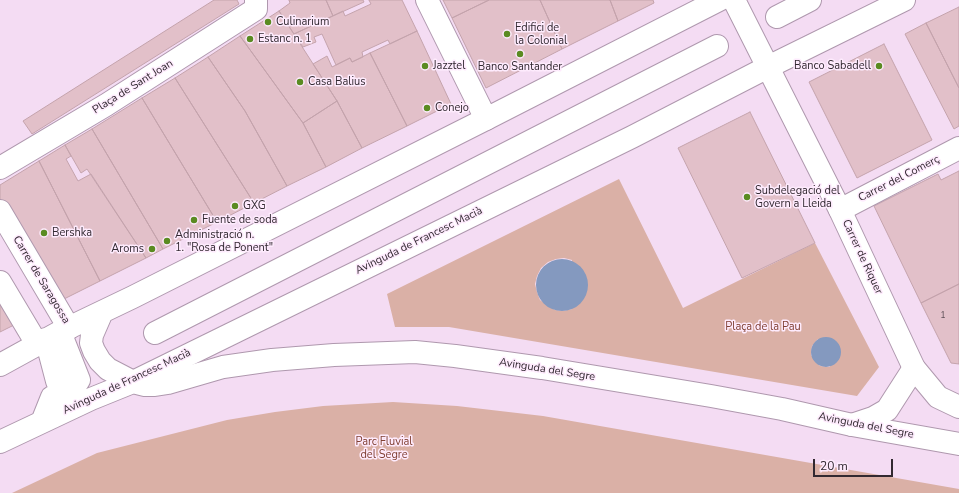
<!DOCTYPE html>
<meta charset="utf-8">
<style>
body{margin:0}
#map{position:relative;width:959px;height:493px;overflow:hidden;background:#f4dcf3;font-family:"Nunito Sans",sans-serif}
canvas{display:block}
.scale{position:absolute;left:813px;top:459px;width:80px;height:18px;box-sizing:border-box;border:2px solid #322931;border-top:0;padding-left:5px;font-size:12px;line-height:14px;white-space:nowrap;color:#322931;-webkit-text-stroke:3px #feebfd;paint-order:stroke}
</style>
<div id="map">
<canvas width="959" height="493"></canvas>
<div class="scale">20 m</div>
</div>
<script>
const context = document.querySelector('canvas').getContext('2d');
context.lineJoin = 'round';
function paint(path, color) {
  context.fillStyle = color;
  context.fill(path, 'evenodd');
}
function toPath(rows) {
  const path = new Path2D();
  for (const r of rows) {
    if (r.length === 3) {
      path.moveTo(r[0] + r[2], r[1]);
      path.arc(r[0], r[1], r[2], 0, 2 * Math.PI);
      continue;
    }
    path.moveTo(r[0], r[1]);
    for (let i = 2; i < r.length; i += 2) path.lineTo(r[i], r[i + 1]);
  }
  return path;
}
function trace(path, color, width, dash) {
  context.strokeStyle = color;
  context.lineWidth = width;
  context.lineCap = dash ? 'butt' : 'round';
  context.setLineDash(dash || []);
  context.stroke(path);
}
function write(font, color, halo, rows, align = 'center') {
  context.font = font + ' "Nunito Sans",sans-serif';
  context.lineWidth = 3;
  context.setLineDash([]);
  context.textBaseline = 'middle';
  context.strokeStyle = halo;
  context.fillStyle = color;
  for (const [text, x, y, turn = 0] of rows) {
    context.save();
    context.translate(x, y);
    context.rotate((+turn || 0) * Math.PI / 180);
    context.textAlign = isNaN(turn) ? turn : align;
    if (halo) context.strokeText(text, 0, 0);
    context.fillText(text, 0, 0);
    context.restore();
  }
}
paint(toPath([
 [619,179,683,308,815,243,879,367,857,396,449,327,395,327,387,294],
 [564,258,572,260,572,309,563,311,555,310,540,300,537,292,535,284,537,276,541,268,548,262,556,259],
 [818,339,830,367,820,366,811,355,812,346],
 [393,402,457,406,543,416,959,489,959,493,12,493,97,453,227,420,275,412,323,406]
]), '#dab0a6');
paint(toPath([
 [562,285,26],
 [826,352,15]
]), '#8499bf');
const building = toPath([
 [214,0,237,0,239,4,32,134,23,121,214,0],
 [289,0,326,0,333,16,294,34,279,11,290,3,289,0],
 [326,0,363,0,364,2,333,16,326,0],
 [369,0,402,0,417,31,390,44,388,40,362,52,363,57,352,62,350,58,336,65,322,34,314,37,316,42,303,47,294,34,343,11,345,16,371,4,369,0],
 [443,0,489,0,452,18,443,0],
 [489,0,540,0,562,49,486,88,452,18,489,0],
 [540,0,610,0,618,21,562,49,540,0],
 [610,0,653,0,654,3,618,21,610,0],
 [959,7,959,88,926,23,959,7],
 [279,11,337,101,303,123,240,36,279,11],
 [926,23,959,88,959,126,954,129,905,34,926,23],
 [417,31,451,104,407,126,370,53,417,31],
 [240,36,303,123,326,167,287,186,245,111,208,57,240,36],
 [884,44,932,140,857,178,809,82,884,44],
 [370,53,407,126,362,148,337,101,313,64,327,56,332,67,350,58,352,62,370,53],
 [208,57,245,111,287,186,254,203,175,78,208,57],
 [175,78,254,203,217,222,142,98,175,78],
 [142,98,217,222,163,249,92,129,142,98],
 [337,101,362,148,326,167,303,123,337,101],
 [750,112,815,243,742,278,678,148,750,112],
 [92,129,163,249,146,258,87,169,81,173,65,145,92,129],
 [65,145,71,156,66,159,78,181,91,174,146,258,100,281,39,161,65,145],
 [39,161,100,281,58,302,0,203,0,185,39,161],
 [959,171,959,284,921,303,874,206,938,174,941,180,959,171],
 [959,284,959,364,951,363,921,303,959,284],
 [0,287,16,324,0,332,0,287]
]);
paint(building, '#e2c0c9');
trace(building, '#c4a3ac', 1);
const street = toPath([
 [427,0,486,119],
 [777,17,810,0],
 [0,168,106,105,256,9,256,0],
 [840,210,959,148],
 [0,211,69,328],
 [0,282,37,344],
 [155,333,717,46],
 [133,382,632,137,768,67,904,0]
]);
const secondary = toPath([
 [852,425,873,418,887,410,914,368]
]);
const primary = toPath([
 [734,0,840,210,914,368,938,397,959,407],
 [102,312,92,335,91,343,94,351,100,361,108,369,133,382,145,385,155,385,168,383,223,367,272,360,334,355,415,352,455,356,542,368,711,396,782,409,852,425,959,444],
 [46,339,57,381,66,405],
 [0,365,60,332,133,297,486,119,719,0],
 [42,422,52,397,62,392,75,386,79,380,60,332],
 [0,442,91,399,133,382]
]);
trace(street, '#af98ae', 24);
trace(secondary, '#af98ae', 24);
trace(primary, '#af98ae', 24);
trace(street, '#fff', 22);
trace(secondary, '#fff', 22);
trace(primary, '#fff', 22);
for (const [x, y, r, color] of [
 [268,22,4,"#5a8b21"],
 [507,34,4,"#5a8b21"],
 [250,39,4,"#5a8b21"],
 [520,54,4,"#5a8b21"],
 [425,66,4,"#5a8b21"],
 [879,66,4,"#5a8b21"],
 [300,82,4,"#5a8b21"],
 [427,108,4,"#5a8b21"],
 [747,197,4,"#5a8b21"],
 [235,206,4,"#5a8b21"],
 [194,220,4,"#5a8b21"],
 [44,233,4,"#5a8b21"],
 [167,241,4,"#5a8b21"],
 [152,249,4,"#5a8b21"]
]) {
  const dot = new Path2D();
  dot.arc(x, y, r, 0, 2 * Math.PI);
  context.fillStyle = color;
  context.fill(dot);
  trace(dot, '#feebfd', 1.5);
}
write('9px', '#5e4f57', null, [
 ["1",943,316]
]);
write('11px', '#322931', '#feebfd', [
 ["Culinarium",276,22],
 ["Edifici de",515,28],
 ["la Colonial",515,41],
 ["Estanc n. 1",258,39],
 ["Jazztel",433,66],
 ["Banco Sabadell",871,66,"right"],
 ["Banco Santander",520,67,"center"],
 ["Casa Balius",308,82],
 ["Conejo",435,108],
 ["Subdelegació del",755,191],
 ["Govern a Lleida",755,204],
 ["GXG",243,206],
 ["Fuente de soda",202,220],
 ["Bershka",52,233],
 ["Administració n.",175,235],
 ["1. \"Rosa de Ponent\"",175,248],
 ["Aroms",144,249,"right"]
], 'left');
write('11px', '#322931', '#feebfd', [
 ["Plaça de Sant Joan",133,87,-32],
 ["Carrer del Comerç",899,179,-27],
 ["Avinguda de Francesc Macià",419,241,-26],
 ["Carrer de Riquer",862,257,65],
 ["Carrer de Saragossa",41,280,59],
 ["Avinguda del Segre",547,370,9],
 ["Avinguda de Francesc Macià",127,382,-25],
 ["Avinguda del Segre",866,426,11]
]);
write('11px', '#804033', '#feebfd', [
 ["Plaça de la Pau",763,327],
 ["Parc Fluvial",384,442],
 ["del Segre",384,455]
]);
</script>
